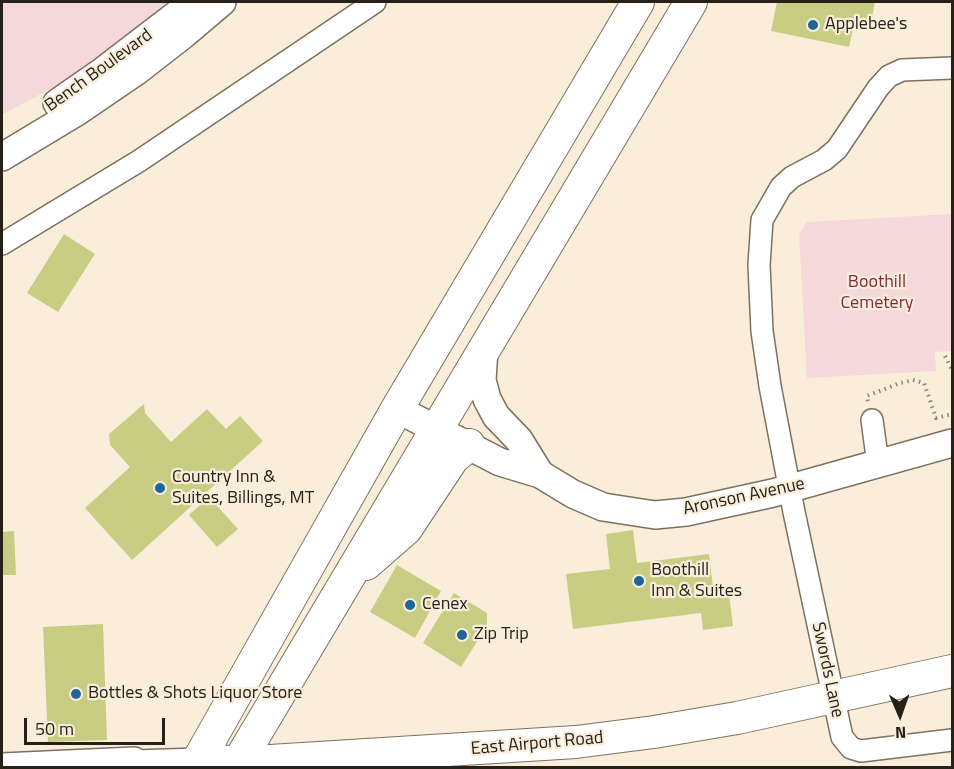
<!DOCTYPE html>
<style>
body{margin:0}
#map{position:relative;width:954px;height:769px;overflow:hidden;background:#faeeda;font-family:"Titillium Web",sans-serif}
canvas{display:block}
.frame{position:absolute;inset:0;border:3px solid #252119;pointer-events:none}
.north{position:absolute;left:870px;top:685px;width:60px;height:60px;-webkit-text-stroke:4px #faeeda;paint-order:stroke;rotate:178deg;font-size:16px;font-weight:700;line-height:24px;text-align:center;color:#252119}
.north::after{content:'';display:block;margin:auto;width:21px;height:27px;background:#252119;clip-path:polygon(50% 0,100% 100%,50% 72%,0 100%)}
.scale{position:absolute;left:24px;top:718px;width:141px;height:27px;box-sizing:border-box;border:3px solid #252119;border-top:0;padding-left:8px;font-size:18px;line-height:21px;white-space:nowrap;color:#252119;-webkit-text-stroke:4px #faeeda;paint-order:stroke}
</style>
<div id="map">
<canvas width="954" height="769"></canvas>
<div class="frame"></div>
<div class="north">N</div>
<div class="scale">50 m</div>
</div>
<script>
const context = document.querySelector('canvas').getContext('2d');
context.lineJoin = 'round';
function paint(path, color) {
  context.fillStyle = color;
  context.fill(path, 'evenodd');
}
function toPath(rows) {
  const path = new Path2D();
  for (const r of rows) {
    path.moveTo(r[0], r[1]);
    for (let i = 2; i < r.length; i += 2) path.lineTo(r[i], r[i + 1]);
  }
  return path;
}
function trace(path, color, width, dash) {
  context.strokeStyle = color;
  context.lineWidth = width;
  context.lineCap = dash ? 'butt' : 'round';
  context.setLineDash(dash || []);
  context.stroke(path);
}
function write(font, color, halo, rows, align = 'center') {
  context.font = font + ' "Titillium Web",sans-serif';
  context.lineWidth = 4.5;
  context.setLineDash([]);
  context.textBaseline = 'middle';
  context.strokeStyle = halo;
  context.fillStyle = color;
  for (const [text, x, y, turn = 0] of rows) {
    context.save();
    context.translate(x, y);
    context.rotate((+turn || 0) * Math.PI / 180);
    context.textAlign = isNaN(turn) ? turn : align;
    if (halo) context.strokeText(text, 0, 0);
    context.fillText(text, 0, 0);
    context.restore();
  }
}
paint(toPath([
 [2,2,168,2,158,11,61,83,2,115],
 [952,214,952,351,935,352,936,371,807,378,799,235,807,222]
]), '#f5d8da');
paint(toPath([
 [777,2,875,2,870,27,854,24,849,47,771,31],
 [64,234,95,254,58,312,27,293],
 [144,404,145,413,171,442,207,409,226,429,240,416,263,441,132,560,85,508,130,467,110,445,109,434],
 [209,497,238,529,217,547,189,515],
 [633,530,637,563,709,554,713,588,694,590,695,598,729,594,733,626,703,630,701,613,573,629,566,574,610,569,606,534],
 [14,531,16,575,2,575,2,532],
 [397,565,441,591,415,638,370,612],
 [454,593,487,613,487,626,461,667,423,643],
 [103,624,107,740,48,742,43,627]
]), '#c8cd84');
const minor = toPath([
 [952,68,902,70,889,76,878,88,837,149,824,160,792,177,781,187,762,220,759,265,762,331,770,386,794,512,842,737,851,748,861,751,952,740],
 [2,244,139,161,375,2],
 [872,420,878,464],
 [134,761,199,759]
]);
const major = toPath([
 [57,103,103,71,193,2],
 [2,157,75,113,138,70,183,35,222,2],
 [484,349,482,380,487,399,496,416,519,440,540,474],
 [397,409,500,462,540,474,573,494,603,507,655,515,686,512,773,493,952,443],
 [2,767,134,761]
]);
const highway = toPath([
 [638,2,397,409,199,759,238,763,576,742,654,732,737,718,952,671],
 [366,564,406,529,453,458,469,445],
 [238,763,691,2]
]);
trace(minor, '#7c7160', 24);
trace(major, '#7c7160', 30);
trace(highway, '#7c7160', 34);
trace(toPath([
 [945,356,952,370],
 [868,401,867,396,900,383,913,380,924,383,936,418,952,414]
]), '#8b8376', 4, [1.5, 4.5]);
trace(minor, '#fff', 21);
trace(major, '#fff', 27);
trace(highway, '#fff', 32);
for (const [x, y, r, color] of [
 [813,25,6,"#1c6699"],
 [160,488,6,"#1c6699"],
 [639,581,6,"#1c6699"],
 [410,605,6,"#1c6699"],
 [462,635,6,"#1c6699"],
 [76,694,6,"#1c6699"]
]) {
  const dot = new Path2D();
  dot.arc(x, y, r, 0, 2 * Math.PI);
  context.fillStyle = color;
  context.fill(dot);
  trace(dot, '#faeeda', 2);
}
write('18px', '#252119', '#faeeda', [
 ["Applebee's",825,25],
 ["Country Inn &",172,478],
 ["Suites, Billings, MT",172,499],
 ["Boothill",651,571],
 ["Inn & Suites",651,592],
 ["Cenex",422,605],
 ["Zip Trip",474,635],
 ["Bottles & Shots Liquor Store",88,694]
], 'left');
write('18px', '#252119', '#faeeda', [
 ["Bench Boulevard",99,71,-36],
 ["Aronson Avenue",744,497,-12],
 ["Swords Lane",827,670,78],
 ["East Airport Road",537,744,-5]
]);
write('18px', '#84293b', '#faeeda', [
 ["Boothill",877,283],
 ["Cemetery",877,304]
]);
</script>
